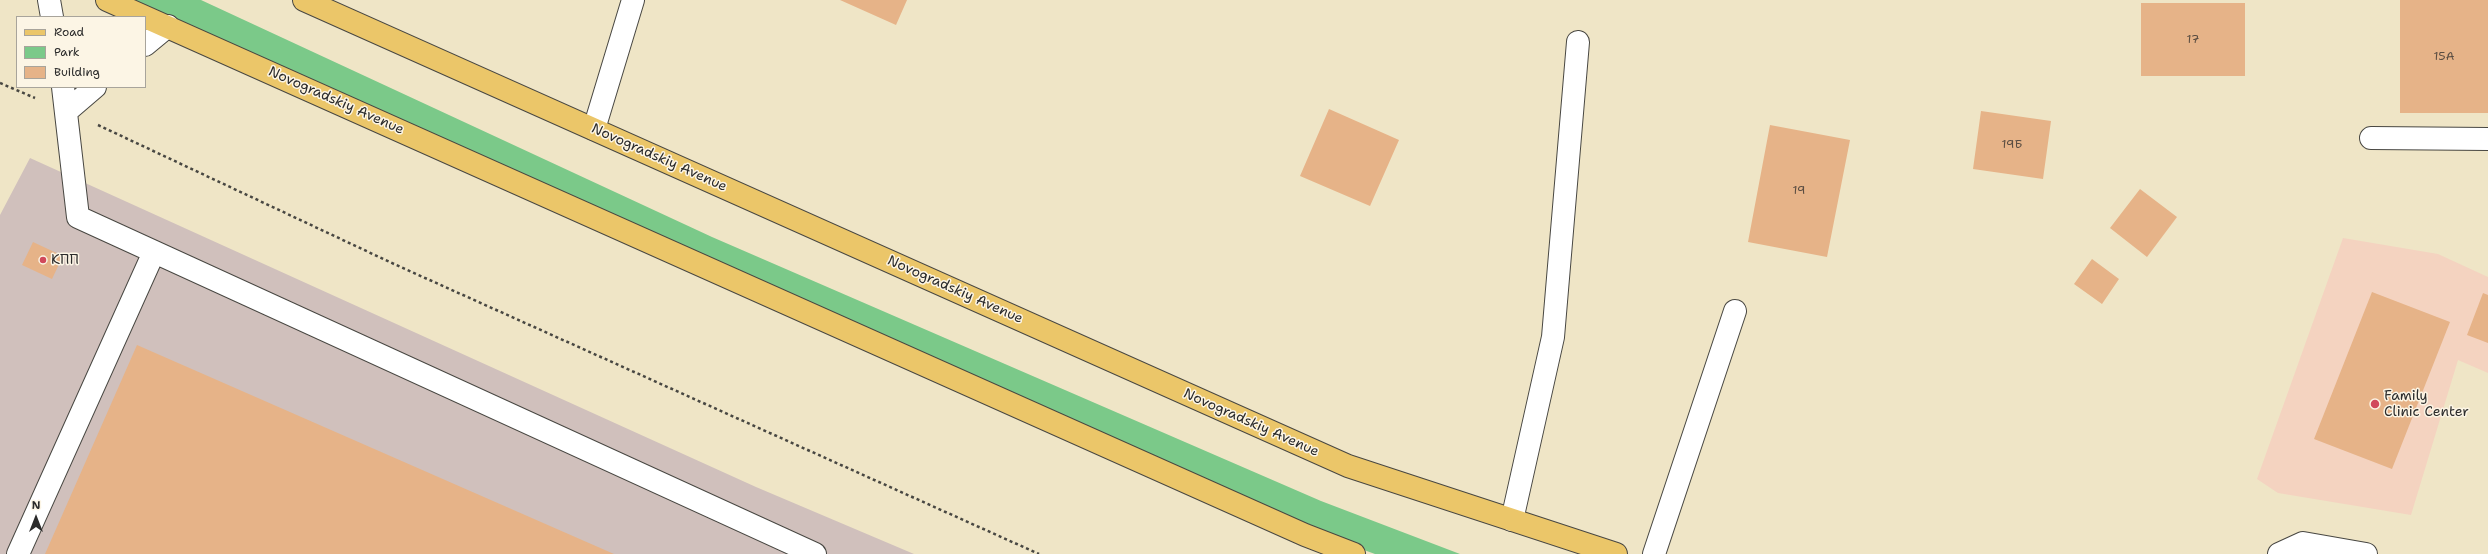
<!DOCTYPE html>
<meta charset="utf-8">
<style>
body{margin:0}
#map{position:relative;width:2488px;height:554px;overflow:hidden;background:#efe5c6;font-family:"Shantell Sans",sans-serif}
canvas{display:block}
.legend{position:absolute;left:16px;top:16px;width:130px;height:72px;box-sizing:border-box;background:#fcf5e5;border:1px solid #a8a49b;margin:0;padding:5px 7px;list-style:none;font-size:12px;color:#2b2b2b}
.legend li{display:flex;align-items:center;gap:8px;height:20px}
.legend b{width:20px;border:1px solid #a8a49b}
.north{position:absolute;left:16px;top:498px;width:40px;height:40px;-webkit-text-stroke:3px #fcf5e5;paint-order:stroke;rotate:0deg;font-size:11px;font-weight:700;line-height:16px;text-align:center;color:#2b2b2b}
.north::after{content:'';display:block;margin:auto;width:14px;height:18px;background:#2b2b2b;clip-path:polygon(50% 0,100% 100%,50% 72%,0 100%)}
</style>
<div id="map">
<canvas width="2488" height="554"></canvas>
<ul class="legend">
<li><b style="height:5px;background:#ebc669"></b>Road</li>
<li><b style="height:11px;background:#7bc989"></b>Park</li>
<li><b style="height:11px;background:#e6b388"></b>Building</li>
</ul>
<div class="north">N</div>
</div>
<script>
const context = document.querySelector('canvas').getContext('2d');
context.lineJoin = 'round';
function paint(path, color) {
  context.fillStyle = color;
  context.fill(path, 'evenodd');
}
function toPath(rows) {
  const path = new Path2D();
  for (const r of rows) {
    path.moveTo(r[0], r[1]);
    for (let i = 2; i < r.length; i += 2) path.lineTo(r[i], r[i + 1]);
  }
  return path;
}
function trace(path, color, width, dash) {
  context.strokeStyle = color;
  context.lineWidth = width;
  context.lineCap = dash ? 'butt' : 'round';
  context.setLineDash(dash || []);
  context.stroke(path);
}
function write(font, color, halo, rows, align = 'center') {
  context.font = font + ' "Shantell Sans",sans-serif';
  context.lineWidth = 3;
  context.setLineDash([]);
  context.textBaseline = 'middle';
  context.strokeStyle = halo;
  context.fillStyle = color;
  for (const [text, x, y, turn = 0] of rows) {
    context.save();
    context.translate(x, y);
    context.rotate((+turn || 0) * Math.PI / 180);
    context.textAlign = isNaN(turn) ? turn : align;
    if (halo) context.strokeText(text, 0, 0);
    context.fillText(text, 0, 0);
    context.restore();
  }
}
paint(toPath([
 [2343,238,2438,254,2488,277,2488,373,2458,360,2411,515,2278,493,2257,479]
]), '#f4d3c0');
paint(toPath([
 [30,158,756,487,914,554,0,554,0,215]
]), '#d0c0bc');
paint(toPath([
 [135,0,201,0,712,237,1321,501,1460,554,1375,554,1353,546,545,190]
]), '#7bc989');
paint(toPath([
 [840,0,907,0,896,25],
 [2400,0,2488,0,2488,113,2400,113],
 [2141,3,2245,3,2245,76,2141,76],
 [1329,109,1399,140,1370,206,1300,176],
 [1981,111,2051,121,2043,179,1973,169],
 [1770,125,1850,140,1827,257,1748,242],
 [2140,189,2177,217,2147,257,2110,228],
 [33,242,63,256,52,279,22,265],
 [2092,259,2119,279,2102,304,2074,284],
 [2372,292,2450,322,2392,469,2314,439],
 [2483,293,2488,295,2488,343,2467,335],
 [137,345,614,554,45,554]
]), '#e6b388');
const minor = toPath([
 [49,0,52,17],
 [145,45,168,26],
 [63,87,78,217,815,554],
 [67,111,95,87],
 [594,129,633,0],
 [2371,138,2488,139],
 [1512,520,1553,337,1578,42],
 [18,554,154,252],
 [1654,554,1735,311],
 [2279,554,2303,543,2366,554]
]);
const major = toPath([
 [107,0,1305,535,1354,554],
 [304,0,1348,466,1616,554]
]);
trace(minor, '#484742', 24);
trace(major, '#484742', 24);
trace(toPath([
 [0,83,35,98],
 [98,125,394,264,1039,554]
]), '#484742', 2.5, [3, 3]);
trace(minor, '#fff', 22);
trace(major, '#ebc669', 22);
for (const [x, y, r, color] of [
 [43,260,4,"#d1495b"],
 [2375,404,5,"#d1495b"]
]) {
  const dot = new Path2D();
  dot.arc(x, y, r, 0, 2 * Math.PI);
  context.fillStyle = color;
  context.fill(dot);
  trace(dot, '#fcf5e5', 1.5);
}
write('12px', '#5a4d42', null, [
 ["17",2193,40],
 ["15А",2444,57],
 ["19Б",2012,145],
 ["19",1799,191]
]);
write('14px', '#2b2b2b', '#fcf5e5', [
 ["Novogradskiy Avenue",336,101,24],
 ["Novogradskiy Avenue",659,158,24],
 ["Novogradskiy Avenue",955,290,24],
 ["Novogradskiy Avenue",1251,423,24]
]);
write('14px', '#2b2b2b', '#fcf5e5', [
 ["КПП",51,260],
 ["Family",2384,396],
 ["Clinic Center",2384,412]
], 'left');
</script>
